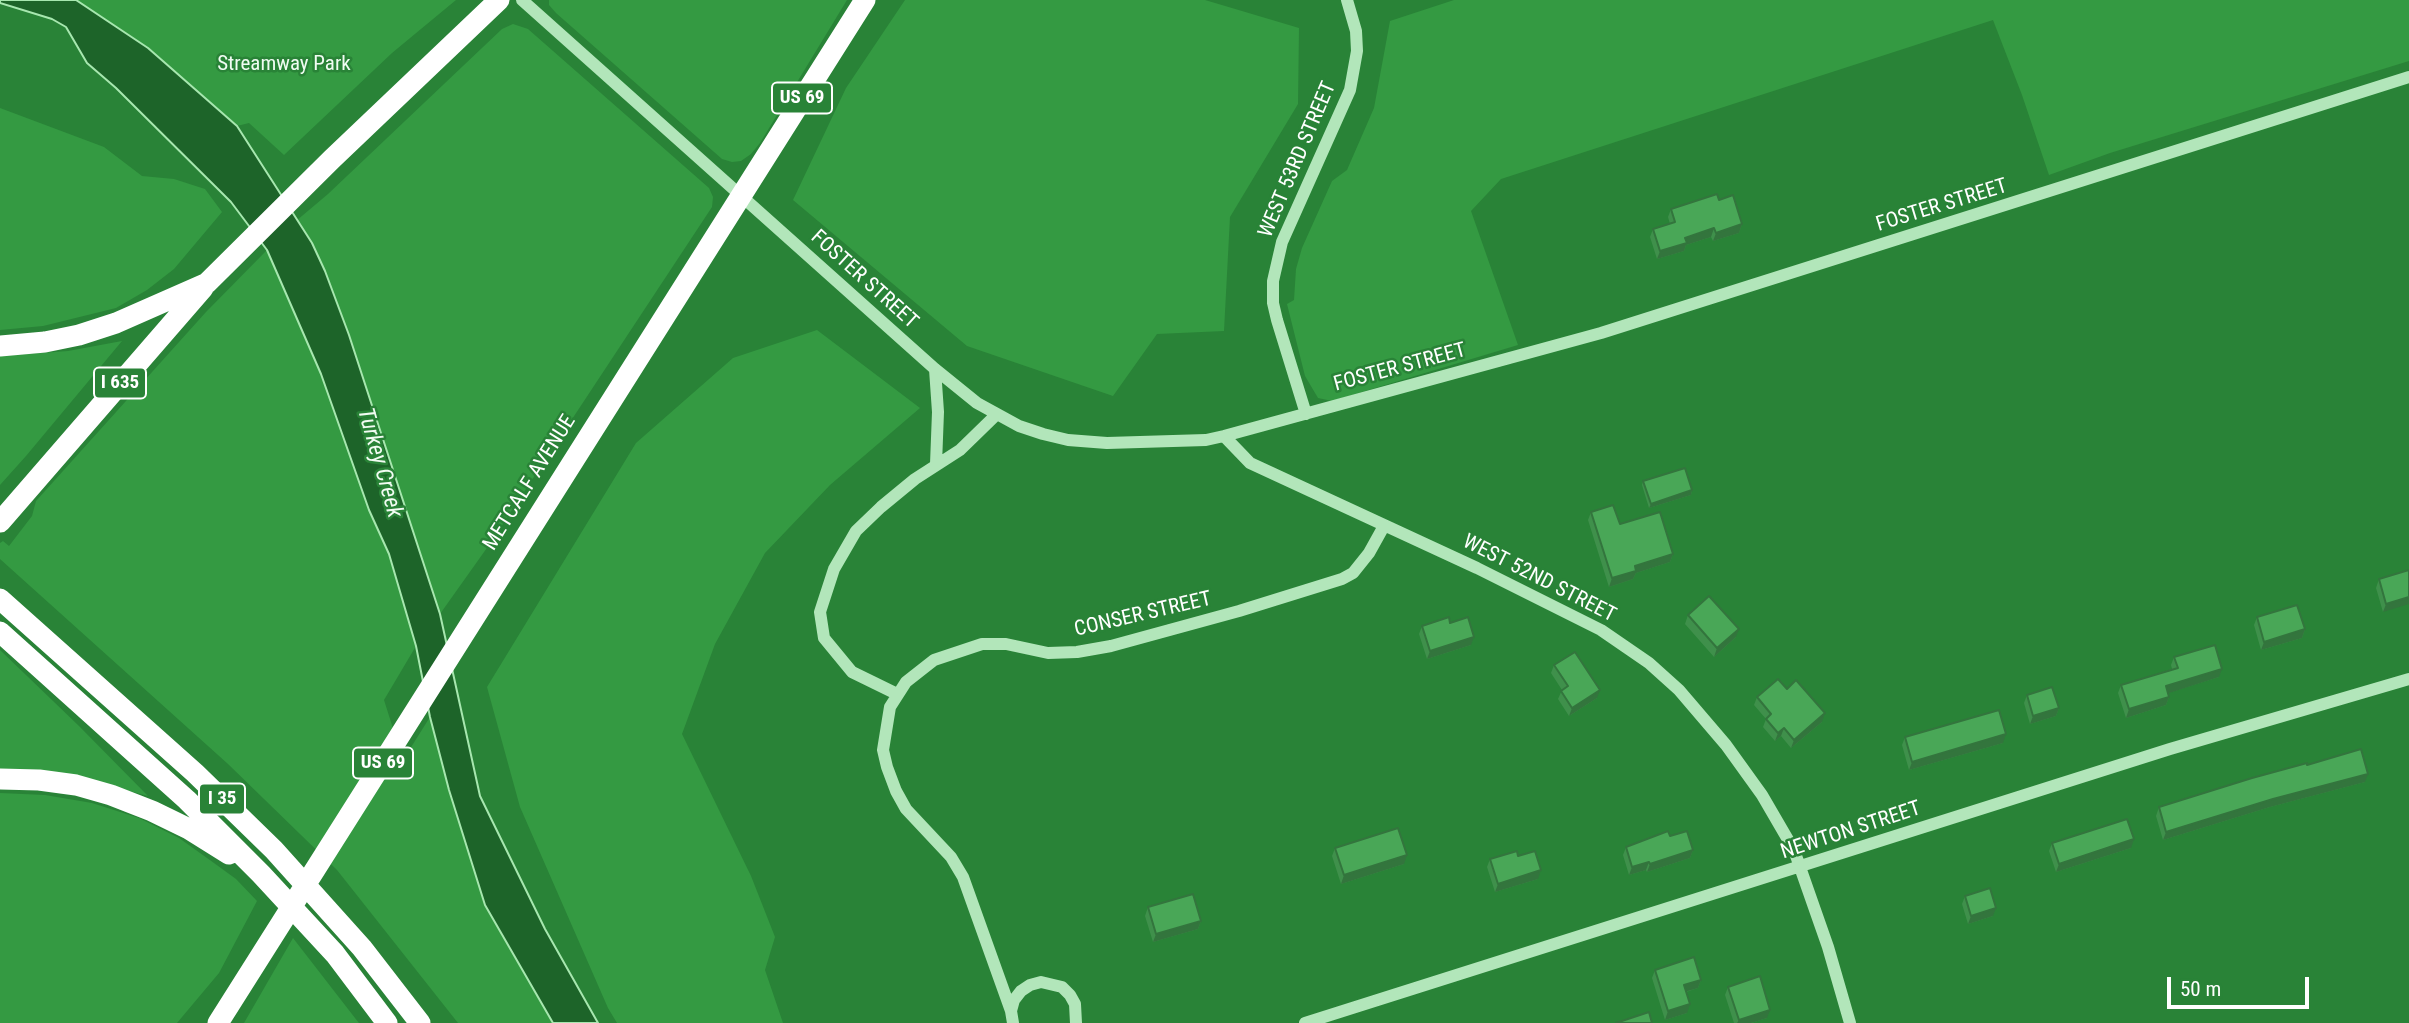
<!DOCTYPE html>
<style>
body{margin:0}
#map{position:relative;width:2409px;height:1023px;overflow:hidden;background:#298337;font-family:"Roboto Condensed",sans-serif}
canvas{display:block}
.scale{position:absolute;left:2167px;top:977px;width:142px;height:32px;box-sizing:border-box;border:4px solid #fff;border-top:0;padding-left:9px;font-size:21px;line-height:24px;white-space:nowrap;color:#fff;-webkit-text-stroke:5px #298337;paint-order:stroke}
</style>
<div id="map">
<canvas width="2409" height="1023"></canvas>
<div class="scale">50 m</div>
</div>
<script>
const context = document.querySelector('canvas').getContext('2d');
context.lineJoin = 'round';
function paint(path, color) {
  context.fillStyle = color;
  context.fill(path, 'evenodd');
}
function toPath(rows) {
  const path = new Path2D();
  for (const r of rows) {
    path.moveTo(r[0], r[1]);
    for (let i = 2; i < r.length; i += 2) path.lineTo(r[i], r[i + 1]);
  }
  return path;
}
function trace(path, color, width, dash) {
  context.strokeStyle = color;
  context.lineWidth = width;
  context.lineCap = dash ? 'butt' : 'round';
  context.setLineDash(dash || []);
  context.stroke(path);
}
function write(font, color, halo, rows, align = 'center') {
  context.font = font + ' "Roboto Condensed",sans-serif';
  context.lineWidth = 5;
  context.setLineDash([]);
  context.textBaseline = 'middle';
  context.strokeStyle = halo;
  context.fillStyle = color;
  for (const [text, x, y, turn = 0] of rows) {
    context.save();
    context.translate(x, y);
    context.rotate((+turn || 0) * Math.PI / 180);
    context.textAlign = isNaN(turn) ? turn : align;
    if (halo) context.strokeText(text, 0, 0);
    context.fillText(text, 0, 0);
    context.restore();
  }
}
paint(toPath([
 [76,0,456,0,392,53,284,155,249,123,237,126,148,48],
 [549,0,847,0,760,143,751,154,741,161,732,162,722,159,556,13,549,5],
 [905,0,1205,0,1299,28,1298,104,1230,217,1224,331,1157,334,1113,396,967,346,793,200,846,88],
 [1454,0,2409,0,2409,61,2110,153,2049,175,2022,95,1993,20,1501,179,1471,211,1518,345,1332,401,1318,398,1305,376,1287,304,1294,300,1296,269,1302,248,1332,181,1347,170,1374,108,1390,21],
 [513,24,528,29,709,188,713,197,712,207,489,545,440,614,325,271,296,221,328,194,502,29],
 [0,108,104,147,142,176,174,179,205,189,222,212,174,269,147,290,116,308,43,326,0,330],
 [267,250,321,374,369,510,389,554,416,646,384,700,403,760,430,717,485,905,553,1023,458,1023,337,870,228,764,0,559,0,543,3,541,9,546,32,516,36,501,206,312],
 [817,330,920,408,830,485,765,553,715,644,682,734,751,876,775,937,765,970,783,1023,617,1023,608,1008,520,807,487,687,636,443,733,358],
 [122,341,26,456,0,485,0,356,68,351],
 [0,650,79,726,148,796,65,774,0,773],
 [0,793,45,795,92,803,139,818,179,838,214,863,236,879,257,901,219,973,177,1023,0,1023],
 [293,938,355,1018,359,1023,244,1023]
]), '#349a42');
const water = toPath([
 [0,0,76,0,148,48,237,126,312,243,325,271,349,335,440,614,480,796,545,929,598,1023,553,1023,485,905,449,790,430,717,416,646,389,554,369,510,321,374,267,250,231,202,116,88,87,63,66,27,52,19,0,3,0,0]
]);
paint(water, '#1d6429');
trace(water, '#a7e7af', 2);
trace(toPath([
 [522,0,935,369,977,403,1019,426,1043,434,1068,440,1107,443,1206,440,1224,436,1601,333,2409,77],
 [935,369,938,412,936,464],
 [1306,414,1277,320,1273,303,1273,281,1282,242,1350,90,1357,51,1356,31,1347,0],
 [1224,436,1250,463,1477,568,1601,630,1649,663,1679,690,1726,745,1762,795,1794,850,1828,947,1850,1023],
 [897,694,852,672,824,638,820,612,834,569,856,531,881,507,915,479,960,450,997,414],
 [1011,1011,963,877,951,857,906,809,896,791,887,767,883,750,890,707,906,682,934,660,982,644,1006,644,1048,653,1077,652,1111,646,1239,611,1342,579,1353,573,1369,553,1384,526],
 [1013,1023,1011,1011,1014,1000,1021,991,1030,985,1041,982,1062,987,1070,995,1075,1004,1076,1023],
 [1305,1023,2170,749,2409,679]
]), '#b2e6ba', 12);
trace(toPath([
 [0,346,45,342,79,335,116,323,207,283,332,159,499,0],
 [0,522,203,288],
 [0,599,195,773,274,850,362,948,420,1023],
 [0,632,187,800,261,874,335,954,387,1023],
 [0,779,39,780,76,785,111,795,152,811,189,829,229,854],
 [218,1023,865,0]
]), '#fff', 21);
paint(toPath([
 [1719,200,1742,224,1739,233,1713,241,1711,237,1686,245,1684,251,1657,259,1650,237,1653,229,1670,224,1668,217,1671,209],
 [1643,481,1692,490,1691,495,1649,508,1642,485],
 [1591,512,1620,524,1673,554,1670,562,1636,573,1633,579,1609,587,1588,520],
 [2409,570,2383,612,2376,588,2379,579],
 [1688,615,1736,637,1714,657,1685,624],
 [2257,617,2305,629,2302,638,2261,650,2254,625],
 [1450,623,1471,645,1427,659,1419,634,1422,626],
 [2174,657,2219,677,2168,693,2169,697,2166,705,2126,718,2118,693,2121,685,2172,669,2171,665],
 [1554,665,1597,698,1569,716,1558,699,1562,690,1551,673],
 [1787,689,1822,722,1791,748,1781,736,1775,741,1763,727,1766,719,1754,705,1757,697],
 [2027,695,2059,708,2056,716,2030,724,2024,703],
 [1905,737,2003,743,1909,770,1902,745],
 [2307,765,2365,782,2270,807,2163,840,2156,816,2159,807],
 [1670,836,1693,850,1690,858,1647,872,1646,870,1629,875,1623,855,1626,847],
 [2052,843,2131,848,2056,872,2049,851],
 [1335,848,1404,864,1341,884,1332,856],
 [1518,856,1538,879,1495,892,1487,867,1490,859],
 [1965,896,1993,916,1968,924,1962,904],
 [1148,907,1201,921,1198,929,1153,942,1145,916],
 [1655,970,1701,980,1698,988,1686,992,1687,1013,1665,1020,1652,978],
 [1728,987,1767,1018,1751,1023,1734,1023,1725,995]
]), '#3f904b');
paint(toPath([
 [1742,224,1739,233,1713,241,1716,233],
 [1714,228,1711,237,1686,245,1684,251,1657,259,1660,251,1685,238],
 [1692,490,1691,495,1649,508,1651,504],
 [1673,554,1670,562,1636,573,1633,579,1609,587,1612,578,1635,566],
 [2409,597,2409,604,2383,612,2386,604],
 [1739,629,1736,637,1714,657,1717,648],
 [2305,629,2302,638,2261,650,2264,642],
 [1474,637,1471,645,1427,659,1430,651],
 [2222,669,2219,677,2163,695,2166,686],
 [1600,690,1597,698,1569,716,1572,708],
 [2169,697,2166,705,2126,718,2129,709],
 [2059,708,2056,716,2030,724,2033,716],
 [1825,713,1822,722,1791,748,1794,740],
 [1784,728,1781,736,1775,741,1778,733],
 [2006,734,2003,743,1909,770,1912,762],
 [2368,774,2365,782,2270,807,2163,840,2166,832,2273,799],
 [2134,839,2131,848,2056,872,2059,864],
 [1693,850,1690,858,1647,872,1650,864],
 [1407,855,1404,864,1341,884,1344,875],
 [1649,862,1646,870,1629,875,1632,867],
 [1541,870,1538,879,1495,892,1498,884],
 [1996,908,1993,916,1968,924,1971,916],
 [1201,921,1198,929,1153,942,1156,934],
 [1701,980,1698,988,1681,993,1684,985],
 [1690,1004,1687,1013,1665,1020,1668,1011],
 [1770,1010,1767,1018,1751,1023,1737,1023,1739,1020]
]), '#33753d');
const building = toPath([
 [1717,194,1719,200,1733,195,1742,224,1716,233,1714,228,1685,238,1687,243,1660,251,1653,229,1675,222,1671,209,1717,194],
 [1685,468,1692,490,1651,504,1643,481,1685,468],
 [1613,505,1620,524,1660,512,1673,554,1635,566,1636,571,1612,578,1591,512,1613,505],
 [2409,570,2409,597,2386,604,2379,579,2409,570],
 [1709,596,1739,629,1717,648,1688,615,1709,596],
 [2297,605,2305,629,2264,642,2257,617,2297,605],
 [1449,617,1450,623,1468,617,1474,637,1430,651,1422,626,1449,617],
 [2215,645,2222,669,2166,686,2169,697,2129,709,2121,685,2178,668,2174,657,2215,645],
 [1575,652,1600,690,1572,708,1561,691,1568,686,1554,665,1575,652],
 [1778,679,1787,689,1796,680,1825,713,1794,740,1784,728,1778,733,1766,719,1771,714,1757,697,1778,679],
 [2052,687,2059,708,2033,716,2027,695,2052,687],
 [1999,710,2006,734,1912,762,1905,737,1999,710],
 [2361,749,2368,774,2273,799,2166,832,2159,807,2252,778,2307,763,2307,765,2361,749],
 [2127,819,2134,839,2059,864,2052,843,2127,819],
 [1398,828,1407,855,1344,875,1335,848,1398,828],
 [1668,831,1670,836,1687,831,1693,850,1650,864,1649,862,1632,867,1626,847,1668,831],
 [1517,851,1518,856,1535,851,1541,870,1498,884,1490,859,1517,851],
 [1990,888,1996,908,1971,916,1965,896,1990,888],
 [1193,894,1201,921,1156,934,1148,907,1193,894],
 [1694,957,1701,980,1684,985,1690,1004,1668,1011,1655,970,1694,957],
 [1760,976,1770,1010,1739,1020,1728,987,1760,976],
 [1649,1012,1652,1023,1616,1023,1649,1012]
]);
paint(building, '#49a757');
trace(building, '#33753d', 2);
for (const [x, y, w] of [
 [802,98,60],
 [120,383,52],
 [383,763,60],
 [222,799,46]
]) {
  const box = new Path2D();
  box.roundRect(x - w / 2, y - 15.5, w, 31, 5);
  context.fillStyle = '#298337';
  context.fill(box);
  trace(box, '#fff', 2);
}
write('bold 19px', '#fff', null, [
 ["US 69",802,98],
 ["I 635",120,383],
 ["US 69",383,763],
 ["I 35",222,799]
]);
write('21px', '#f0fcf2', '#298337', [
 ["Streamway Park",284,65]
]);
write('21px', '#fff', '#298337', [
 ["WEST 53RD STREET",1298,160,-67],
 ["FOSTER STREET",1942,206,-17],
 ["FOSTER STREET",864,280,42],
 ["FOSTER STREET",1400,368,-15],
 ["METCALF AVENUE",530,483,-58],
 ["WEST 52ND STREET",1539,579,27],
 ["CONSER STREET",1143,615,-13],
 ["NEWTON STREET",1851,831,-18]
]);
write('italic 23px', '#f2fcf3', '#298337', [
 ["Turkey Creek",379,463,74]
]);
</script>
